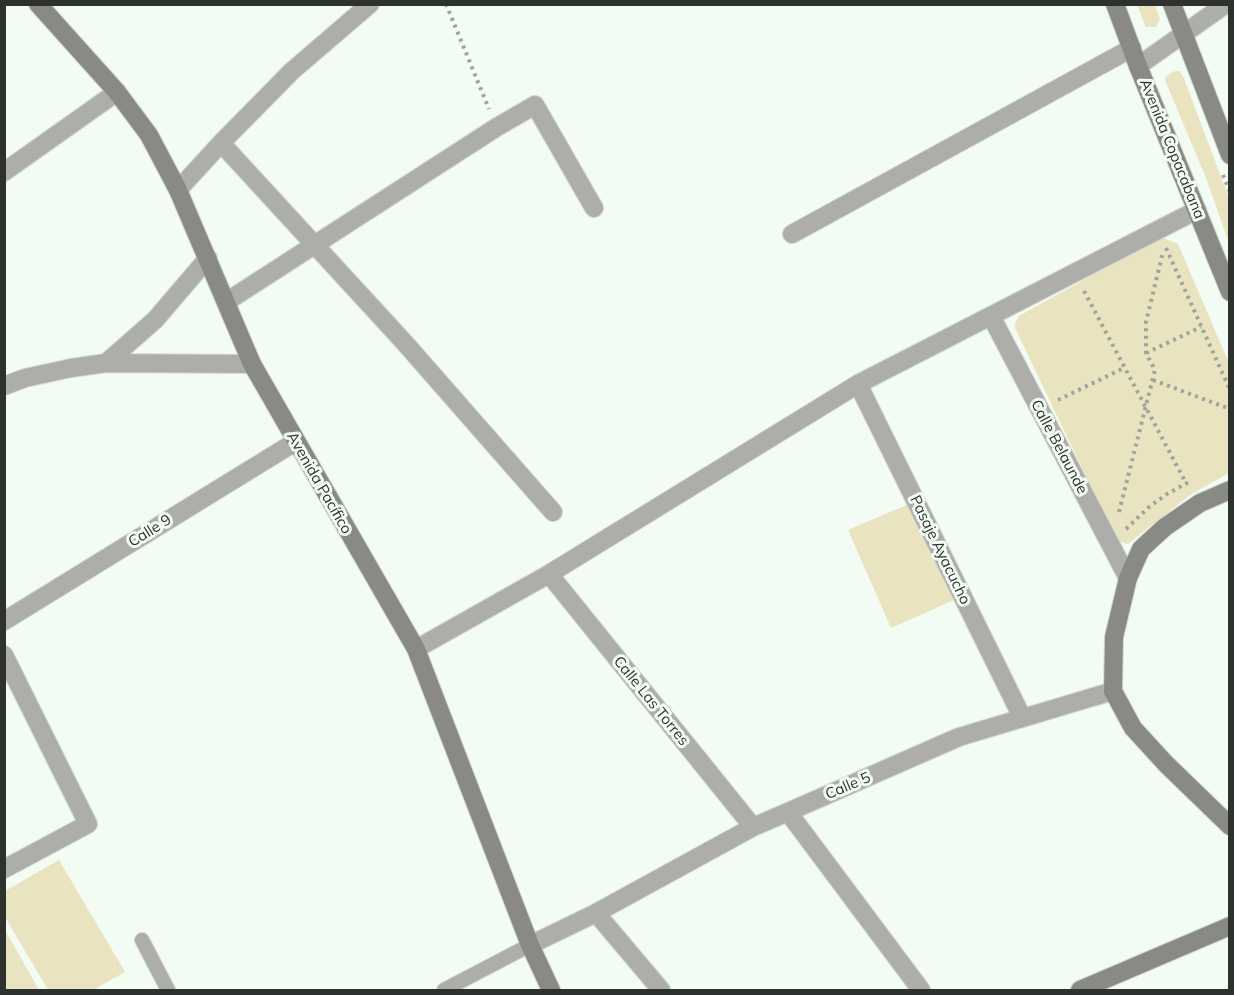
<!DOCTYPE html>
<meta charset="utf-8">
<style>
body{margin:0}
#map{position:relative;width:1234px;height:995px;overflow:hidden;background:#f3fcf2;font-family:Mulish,sans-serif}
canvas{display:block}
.frame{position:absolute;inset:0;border:6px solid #2e322e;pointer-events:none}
</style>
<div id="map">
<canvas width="1234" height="995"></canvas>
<div class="frame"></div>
</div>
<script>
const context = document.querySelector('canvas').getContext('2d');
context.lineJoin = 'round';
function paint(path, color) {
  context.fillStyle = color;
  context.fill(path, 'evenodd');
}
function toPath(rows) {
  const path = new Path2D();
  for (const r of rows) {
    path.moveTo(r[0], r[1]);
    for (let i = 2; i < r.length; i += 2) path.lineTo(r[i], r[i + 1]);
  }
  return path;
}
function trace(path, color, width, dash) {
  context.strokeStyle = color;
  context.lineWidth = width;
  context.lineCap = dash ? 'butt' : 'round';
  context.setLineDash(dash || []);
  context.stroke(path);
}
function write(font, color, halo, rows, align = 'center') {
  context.font = font + ' Mulish,sans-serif';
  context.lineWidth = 6;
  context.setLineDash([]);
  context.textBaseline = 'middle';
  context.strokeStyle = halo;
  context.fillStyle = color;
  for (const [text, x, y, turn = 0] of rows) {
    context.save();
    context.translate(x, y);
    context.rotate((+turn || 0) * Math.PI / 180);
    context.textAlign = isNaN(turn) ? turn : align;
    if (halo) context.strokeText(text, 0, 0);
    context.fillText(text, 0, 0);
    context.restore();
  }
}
paint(toPath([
 [1137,5,1155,5,1160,19,1156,27,1146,27],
 [1175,71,1179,71,1183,76,1229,198,1229,243,1206,178,1165,80,1166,76],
 [1161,237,1178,244,1229,363,1229,473,1190,495,1128,544,1117,541,1014,326,1019,316],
 [911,503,954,600,891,628,848,530],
 [59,860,125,972,93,990,48,990,5,917,5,891],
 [4,930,5,930,39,990,5,990]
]), '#eae3bf');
const lane = toPath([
 [142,940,168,990],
 [444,990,530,945]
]);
const street = toPath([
 [1138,66,1226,4],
 [221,143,404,342,553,512],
 [4,172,117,92],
 [178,190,221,143,292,71,370,4],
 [792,234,1132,48],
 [226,302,497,127,535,105,594,208],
 [991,316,1128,578],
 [106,363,155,320,208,258],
 [858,384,1022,717],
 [4,386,25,378,71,368,106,363,252,364],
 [549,574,753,827],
 [4,621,295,442],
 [416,649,549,574,858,384,1197,210],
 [4,655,88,824,4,869],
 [788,812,921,990],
 [596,913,661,990],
 [530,945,596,913,753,827,788,812,959,737,1113,691]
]);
const secondary = toPath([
 [38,4,117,92,149,135,178,190,252,364,416,649,530,945,551,990],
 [1115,4,1138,66,1230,292],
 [1172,4,1230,155],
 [1230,490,1200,503,1165,527,1141,549,1128,578,1114,637,1113,691,1133,728,1166,764,1230,826],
 [1080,990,1230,926]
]);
trace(lane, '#d0d8cf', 16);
trace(street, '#d0d8cf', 20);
trace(secondary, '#d0d8cf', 20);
trace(toPath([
 [446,4,489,109],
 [1223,175,1230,192],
 [1166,248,1230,390],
 [1084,291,1186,483],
 [1146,353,1201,327],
 [1153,380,1230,409],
 [1058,400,1124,368],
 [1119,512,1155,370,1146,353,1146,322,1163,252],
 [1126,529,1149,507,1167,494,1189,482]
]), '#9da49c', 4, [3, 4.5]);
trace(lane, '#adaea9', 14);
trace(street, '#adaea9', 18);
trace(secondary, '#888a83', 18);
write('15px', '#2e322e', '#f3fcf2', [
 ["Avenida Copacabana",1172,149,68],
 ["Calle Belaunde",1059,447,62],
 ["Avenida Pacífico",319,483,60],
 ["Calle 9",150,531,-32],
 ["Pasaje Ayacucho",940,550,64],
 ["Calle Las Torres",651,701,51],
 ["Calle 5",848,786,-23]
]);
</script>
